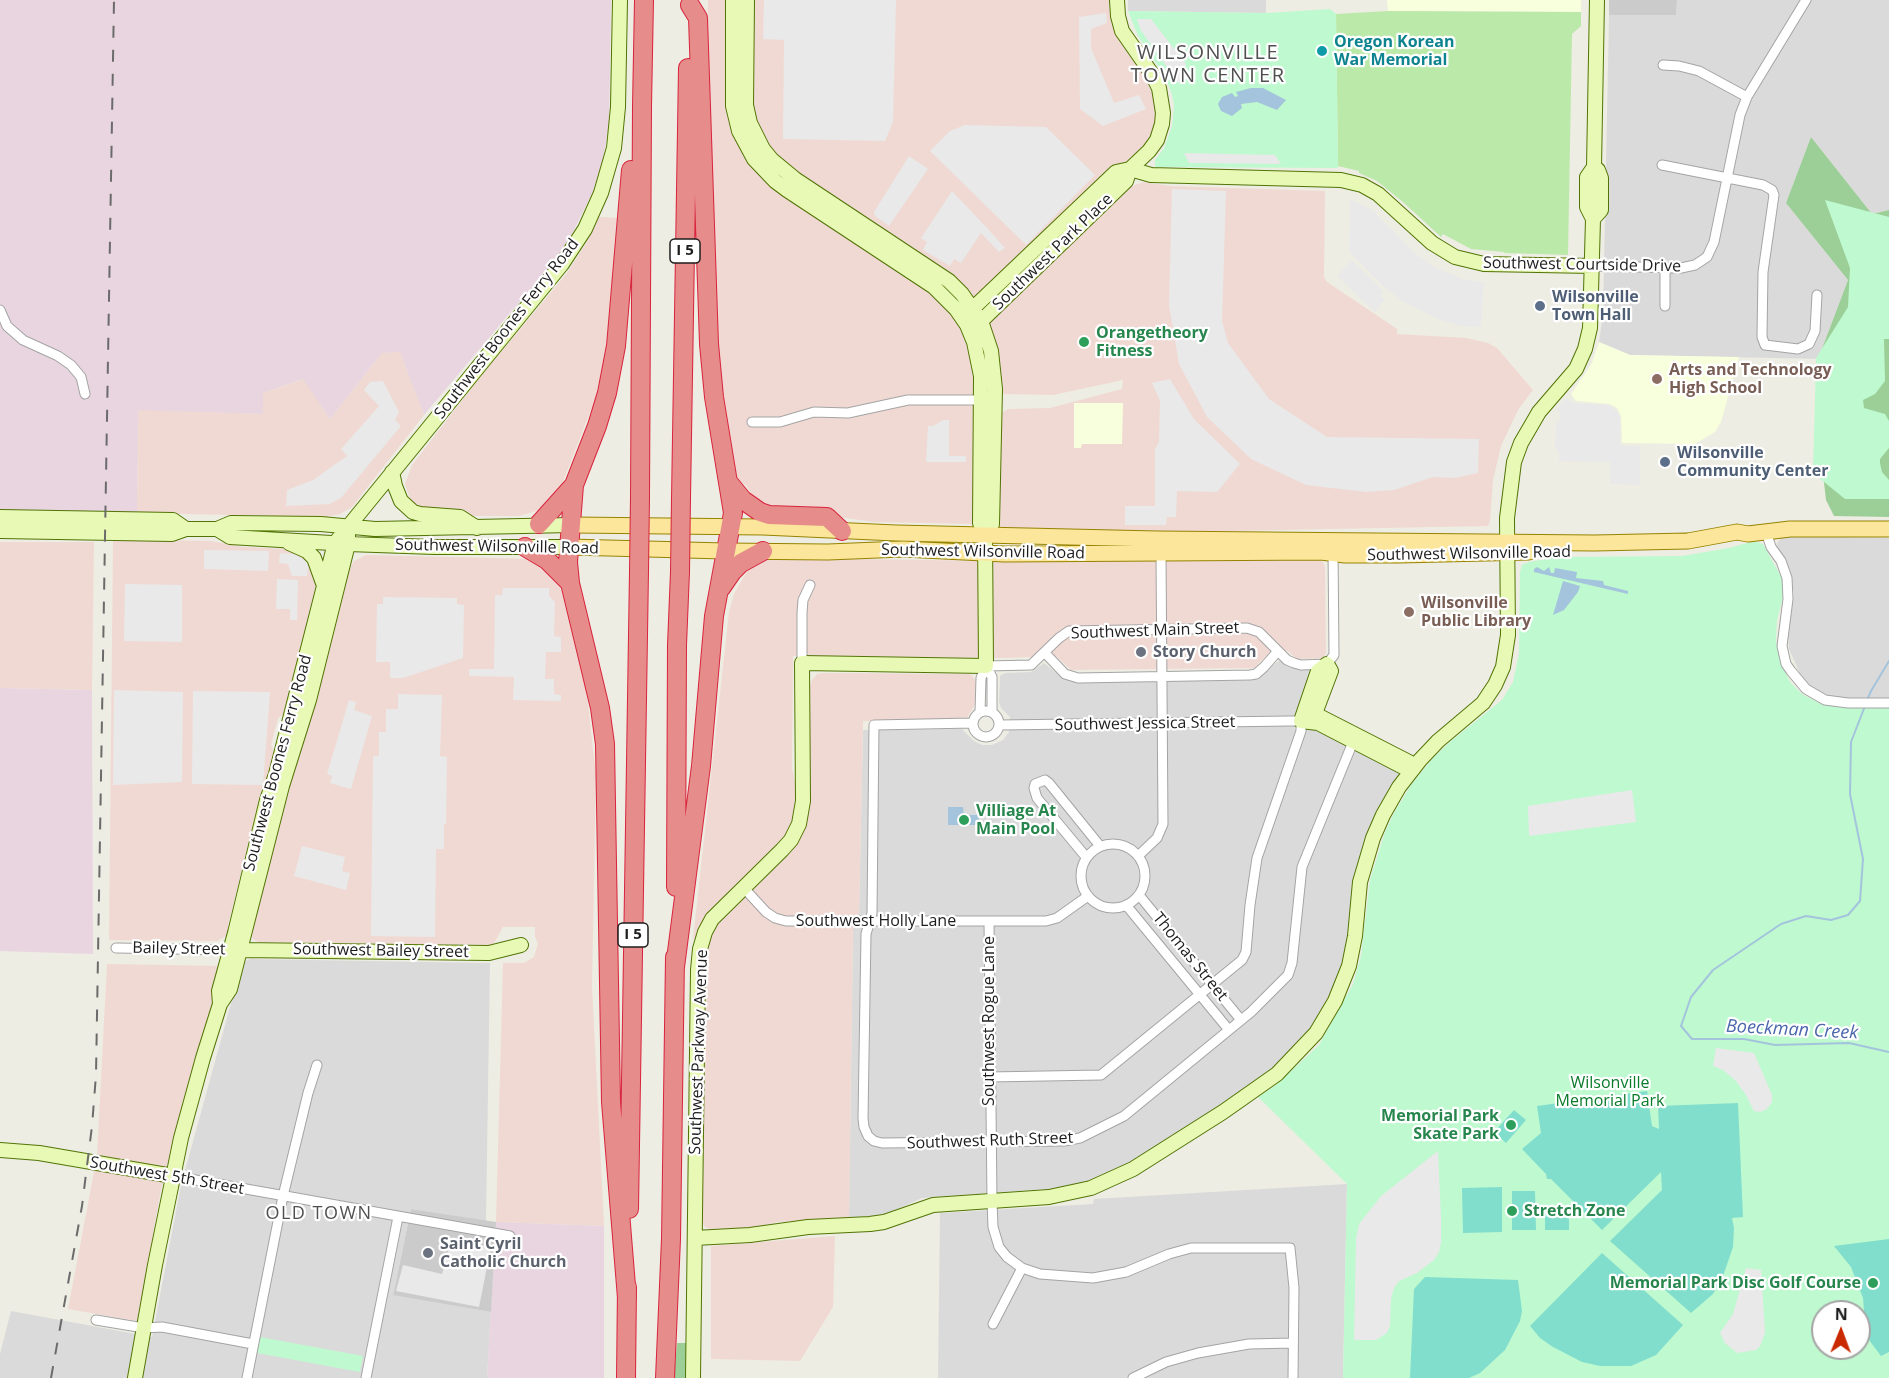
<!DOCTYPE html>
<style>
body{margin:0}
#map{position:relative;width:1889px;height:1378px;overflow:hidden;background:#eeede3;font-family:"Open Sans",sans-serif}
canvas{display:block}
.north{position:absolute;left:1811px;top:1300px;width:60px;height:60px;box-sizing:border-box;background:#fff;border:2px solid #a5a5a5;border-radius:50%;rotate:1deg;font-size:16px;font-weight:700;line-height:24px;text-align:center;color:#1d1d1d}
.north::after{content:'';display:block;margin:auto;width:21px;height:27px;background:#ca2a00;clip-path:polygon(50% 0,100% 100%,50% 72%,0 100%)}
</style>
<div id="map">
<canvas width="1889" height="1378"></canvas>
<div class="north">N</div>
</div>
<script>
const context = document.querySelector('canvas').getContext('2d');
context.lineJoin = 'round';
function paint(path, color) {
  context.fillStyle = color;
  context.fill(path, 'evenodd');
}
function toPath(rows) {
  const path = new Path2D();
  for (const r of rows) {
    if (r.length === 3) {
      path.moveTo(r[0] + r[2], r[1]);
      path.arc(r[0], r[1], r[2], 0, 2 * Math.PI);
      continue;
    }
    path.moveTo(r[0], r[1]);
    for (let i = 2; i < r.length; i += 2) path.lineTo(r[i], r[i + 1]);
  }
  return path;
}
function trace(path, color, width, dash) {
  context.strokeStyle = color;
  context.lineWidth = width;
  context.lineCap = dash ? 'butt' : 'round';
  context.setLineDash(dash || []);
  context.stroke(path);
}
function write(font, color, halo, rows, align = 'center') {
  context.font = font + ' "Open Sans",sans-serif';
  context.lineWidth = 4.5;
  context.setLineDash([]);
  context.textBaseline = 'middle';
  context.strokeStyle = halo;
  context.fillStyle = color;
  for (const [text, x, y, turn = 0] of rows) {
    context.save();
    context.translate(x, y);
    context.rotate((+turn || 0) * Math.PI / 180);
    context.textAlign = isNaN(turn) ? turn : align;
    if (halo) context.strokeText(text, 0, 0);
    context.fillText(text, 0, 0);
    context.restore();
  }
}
paint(toPath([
 [1128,0,1266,0,1266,13,1128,11],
 [1677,0,1889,0,1889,210,1872,214,1811,137,1786,203,1848,280,1820,354,1821,359,1630,355,1599,342,1603,314,1609,15,1676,15],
 [1788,536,1889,538,1889,699,1844,700,1821,693,1811,686,1801,676,1789,649,1788,636,1794,594,1786,561,1777,549,1777,543,1781,538],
 [1280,660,1293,668,1308,668,1313,671,1304,707,1294,729,1320,728,1401,772,1400,778,1384,804,1338,983,1317,1022,1290,1055,1250,1088,1130,1163,1097,1178,1061,1188,922,1198,889,1213,870,1217,849,1218,853,929,859,915,863,730,962,729,974,741,982,745,992,745,1003,740,1009,732,1010,717,1001,708,999,702,1000,676,1005,673,1031,672,1044,663,1062,677,1081,682,1252,680],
 [251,959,490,963,486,1221,411,1209,393,1294,491,1312,487,1378,0,1378,0,1354,11,1311,152,1337,181,1185,241,967,245,961],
 [1347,1184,1343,1378,938,1378,940,1213,1093,1204,1094,1199]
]), '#dbdada');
paint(toPath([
 [708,0,1114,0,1116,28,1124,46,1153,89,1157,106,1155,120,1151,134,1142,149,1114,170,957,316,967,333,977,372,975,521,972,524,873,522,753,504,752,495,746,485,737,480,727,425,716,326,706,87],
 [1144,182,1169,186,1325,191,1324,277,1327,282,1397,329,1397,334,1466,338,1488,343,1497,348,1533,390,1518,410,1501,446,1493,480,1490,521,1488,526,1121,533,1005,530,999,527,997,522,1000,419,1003,412,1008,409,1050,408,1122,389,1123,380,1053,395,1004,394,1001,389,1001,374,997,352,988,325,990,320,1129,187],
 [598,217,622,218,615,308,596,397,560,489,540,510,519,516,475,516,419,507,411,501,405,484,412,465,481,376,567,273,587,242],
 [400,351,424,415,352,507,340,514,327,517,137,513,138,409,263,414,263,393,304,379,330,419,382,353],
 [113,539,211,541,244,547,289,549,306,555,317,574,316,585,284,714,278,718,271,745,274,753,260,811,256,813,228,925,230,929,228,935,217,941,109,940],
 [0,542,94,542,92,690,0,688],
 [366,555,534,559,553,572,567,603,585,677,596,776,592,986,604,1226,496,1222,503,963,524,963,534,957,538,944,535,936,535,927,503,927,493,945,258,942,253,939,250,933,291,765,300,750,330,649,350,568,354,561],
 [772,558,1003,561,1318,559,1323,562,1325,567,1326,653,1323,658,1297,659,1288,651,1270,652,1254,668,1071,670,1056,656,1005,658,793,656,792,768,796,787,796,810,788,835,725,896,714,908,697,939,693,939,729,612,734,594,750,566,761,561],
 [823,673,970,674,976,681,976,703,965,721,863,721,859,915,853,929,849,1218,778,1222,756,1227,713,1230,705,1227,700,1219,704,964,710,930,762,877,785,857,797,842,809,784,809,689,812,680,817,674],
 [107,964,222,966,190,1089,186,1091,161,1190,137,1321,68,1309,97,1156],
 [835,1236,833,1307,800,1361,711,1359,711,1246]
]), '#f0d9d2');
paint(toPath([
 [0,0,611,0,609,125,603,159,593,191,574,230,551,267,509,314,424,415,400,352,382,353,330,419,303,379,263,393,263,414,138,410,137,513,0,510],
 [0,688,92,690,93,954,0,951],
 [496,1222,604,1226,604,1378,487,1378]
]), '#e8d5e0');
paint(toPath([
 [1387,0,1581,0,1581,12,1388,11],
 [1599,342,1630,355,1739,357,1721,422,1715,432,1695,444,1622,443,1621,416,1617,408,1610,404,1576,401,1571,394,1592,363],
 [1074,403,1123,403,1122,444,1082,444,1081,448,1074,448]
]), '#f8ffdc');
paint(toPath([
 [1609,0,1677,0,1676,15,1609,15],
 [411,1209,496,1222,491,1312,393,1295]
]), '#cbcbcb');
paint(toPath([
 [1388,11,1581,12,1581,26,1572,34,1568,255,1505,253,1504,252,1471,249,1443,234,1441,237,1403,202,1377,181,1359,173,1359,171,1338,166,1336,14]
]), '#bbe9a9');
paint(toPath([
 [1811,137,1872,214,1889,210,1889,517,1834,516,1826,500,1822,465,1820,354,1848,280,1786,203],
 [677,1343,686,1343,686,1378,674,1378]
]), '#9cce98');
paint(toPath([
 [1330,9,1336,14,1338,168,1155,167,1155,160,1164,148,1172,126,1174,105,1172,95,1166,78,1138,36,1128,11,1266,13],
 [1825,200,1889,217,1889,339,1884,339,1885,381,1875,394,1863,400,1864,408,1885,414,1889,421,1889,448,1880,459,1880,463,1882,472,1889,480,1889,499,1845,499,1813,473,1816,358,1848,307,1850,268],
 [1754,541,1763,544,1783,580,1784,592,1777,621,1776,641,1780,661,1790,682,1802,694,1821,704,1837,706,1889,706,1889,1378,1343,1378,1347,1184,1258,1097,1276,1085,1319,1045,1353,984,1361,956,1370,880,1385,832,1394,813,1411,785,1433,758,1451,741,1502,700,1513,682,1519,653,1520,572,1522,565,1529,562,1558,557,1682,556,1729,548],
 [1823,1312,1859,1312,1859,1348,1823,1348],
 [260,1337,363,1356,360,1372,257,1353]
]), '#bff9d0');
paint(toPath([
 [1647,1091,1652,1126,1659,1129,1658,1106,1738,1103,1743,1217,1732,1218,1734,1228,1733,1247,1722,1279,1713,1294,1691,1313,1610,1241,1662,1190,1661,1172,1602,1230,1551,1179,1547,1179,1546,1174,1522,1149,1541,1133,1537,1106],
 [1514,1110,1526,1120,1506,1143,1494,1132],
 [1502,1187,1502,1232,1463,1233,1462,1188],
 [1512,1191,1535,1191,1536,1230,1512,1230],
 [1545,1208,1569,1208,1569,1230,1545,1230],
 [1889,1239,1889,1352,1881,1356,1866,1336,1863,1298,1851,1267,1834,1246],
 [1602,1253,1683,1325,1656,1355,1631,1366,1600,1366,1582,1362,1553,1347,1540,1338,1530,1326],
 [1425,1277,1518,1280,1522,1311,1520,1321,1505,1350,1480,1373,1469,1378,1410,1378,1414,1289]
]), '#81decd');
paint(toPath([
 [764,0,896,0,893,122,885,141,783,139,784,40,763,39],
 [1106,13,1107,23,1091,29,1091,48,1114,103,1139,95,1146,109,1103,126,1080,109,1079,17],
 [1137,19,1151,19,1186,64,1179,84,1140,29],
 [965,125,1046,127,1095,175,1026,245,930,151,950,131],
 [1184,153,1275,155,1281,164,1189,163],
 [909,156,928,169,889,226,875,216,874,212],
 [1172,189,1226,191,1222,321,1228,343,1269,399,1327,437,1479,439,1478,473,1455,478,1433,477,1394,490,1366,492,1306,485,1251,459,1207,417,1179,364,1169,305],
 [952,191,987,228,1005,248,999,252,981,233,961,263,954,259,950,266,923,250,927,242,921,238],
 [1350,199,1372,210,1417,255,1436,268,1463,279,1484,282,1481,327,1463,326,1440,320,1402,301,1385,288,1349,251],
 [1352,260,1384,291,1380,296,1385,300,1375,312,1337,276],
 [1170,379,1194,419,1240,464,1217,492,1177,491,1176,517,1167,517,1166,525,1125,525,1125,506,1155,506,1155,449,1159,442,1160,401,1152,383],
 [383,381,399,412,395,420,401,426,341,498,329,504,286,506,287,490,313,480,347,456,341,449,379,406,364,390,370,382],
 [1567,398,1573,403,1608,405,1617,411,1620,419,1620,444,1623,446,1640,446,1640,485,1610,484,1610,462,1559,461,1559,452,1555,448,1556,424,1561,418,1561,415,1556,409],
 [943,420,949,420,949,456,966,456,966,462,926,462,928,426,933,426],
 [204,550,269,551,268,571,204,569],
 [280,553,295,554,309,563,307,576,292,576,288,564,279,563],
 [277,579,298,580,297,620,290,620,290,609,276,609],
 [125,584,182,585,182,642,124,641],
 [503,588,549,588,549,596,555,602,554,636,561,637,561,652,546,652,545,679,554,679,554,694,561,695,561,701,513,700,514,677,469,676,469,669,494,669,495,595,502,595],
 [383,597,457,598,457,604,464,605,463,658,403,678,390,678,390,662,376,662,377,604,383,604],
 [114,690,183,692,182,782,113,785],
 [193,691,270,692,263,785,192,784],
 [398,694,442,695,440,756,447,757,446,824,444,824,444,849,436,849,435,937,371,936,373,756,379,756,379,732,386,732,386,709,398,709],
 [349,700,356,702,354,710,372,716,351,789,330,783,332,776,327,774],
 [1632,790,1636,822,1529,836,1528,806],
 [302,846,345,857,342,871,350,873,346,890,294,876],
 [1716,1048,1754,1053,1772,1095,1772,1102,1767,1109,1760,1112,1754,1111,1746,1095,1736,1081,1723,1070,1713,1066],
 [1438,1151,1441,1218,1441,1243,1439,1252,1434,1260,1417,1273,1399,1281,1394,1288,1391,1299,1390,1325,1387,1333,1376,1340,1354,1340,1356,1239,1359,1224,1381,1196],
 [451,1240,491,1247,479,1307,396,1291,403,1265,442,1274],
 [1746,1268,1761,1270,1765,1333,1760,1346,1756,1350,1737,1353,1725,1343,1720,1333,1733,1314]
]), '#e9e9e9');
paint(toPath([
 [1251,88,1263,88,1286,100,1277,110,1257,102,1241,104,1242,108,1232,116,1221,111,1218,104,1222,97,1232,93,1235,97,1238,96,1236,92],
 [1537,567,1544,571,1549,567,1551,573,1554,573,1555,568,1577,572,1576,578,1603,581,1604,585,1628,591,1628,594,1534,572,1534,569],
 [1563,581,1580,586,1578,592,1564,610,1553,615],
 [948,807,963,807,964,815,979,815,979,825,948,825]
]), '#a3c4dc');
trace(toPath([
 [1867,700,1871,691,1889,661],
 [1865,706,1851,742,1850,794,1863,859,1860,901,1848,915,1831,920,1806,916,1781,924,1713,970,1691,997,1681,1026,1692,1039,1744,1039,1775,1045,1849,1043,1889,1052]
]), '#a3c4dc', 2);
const street = toPath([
 [1663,65,1679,66,1699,71,1747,97],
 [1662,165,1763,185,1772,190,1774,195,1763,272,1762,337,1765,345,1798,349,1809,344,1815,331,1817,295],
 [1593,266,1681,268,1695,265,1707,257,1714,242,1740,115,1747,97,1806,0],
 [1665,306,1665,268],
 [0,310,7,326,23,340,58,356,71,365,81,377,85,394],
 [752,422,780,422,814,412,848,413,908,400,986,400],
 [1766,532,1771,547,1781,561,1787,578,1788,599,1782,646,1786,664,1791,671,1806,689,1825,700,1848,703,1889,703],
 [1045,653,1065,674,1078,678,1250,675,1256,674,1264,667,1278,651],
 [802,663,802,613,803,600,810,585],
 [986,666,1031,665,1059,638,1069,631,1247,628,1259,632,1287,660,1294,663,1301,665,1327,664,1334,655,1333,549],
 [986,666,992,677,992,712],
 [986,724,13],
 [980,712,981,678,986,666],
 [973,723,874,725,872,913,866,934,863,1118,864,1127,868,1136,874,1141,882,1143,1064,1141,1080,1138,1124,1116,1251,1012,1288,975,1292,963,1302,867,1355,737],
 [1113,876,32],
 [1138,856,1157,838,1163,824,1161,554],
 [1086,857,1037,798,1034,788,1035,784,1045,780,1049,783,1100,846],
 [743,887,766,912,775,918,786,921,1046,921,1057,918,1088,896],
 [1139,895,1241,1020],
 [1126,905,1229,1030],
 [989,921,992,1201,993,1227,999,1247,1007,1257,1022,1268,1040,1274,1093,1278,1126,1272,1169,1254,1191,1248,1290,1248,1294,1288,1293,1378],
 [116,948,234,950],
 [989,1077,1101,1075,1242,960,1246,952,1250,905,1257,858,1301,731,1301,721,1290,721,1000,725],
 [173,1176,510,1236],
 [96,1320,144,1328,162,1327,253,1344],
 [993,1324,1022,1268],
 [247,1378,283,1196,308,1093,317,1065],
 [366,1378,398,1217],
 [1133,1378,1166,1362,1198,1353,1249,1344,1293,1343]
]);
const secondary = toPath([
 [747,0,746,105,750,123,763,149,772,160,795,179,949,281,962,294,981,321,991,351,995,389,992,524,985,535],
 [1130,169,1151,175,1341,180,1362,185,1378,194,1432,243,1455,257,1484,264,1593,266],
 [1593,219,1601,210,1601,178,1598,170,1594,167],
 [967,314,1116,172,1130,169],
 [976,326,1126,181,1130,169,1149,151,1157,140,1162,124,1163,113,1159,88,1152,74,1122,31,1118,16,1117,0],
 [392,472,395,486,401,501,413,512,420,514,460,517,477,528],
 [0,517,173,520,186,529],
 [217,529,230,537,348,544,434,547,569,547],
 [0,531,172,534,186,529,217,529,231,523,321,524,375,529,572,525],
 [289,543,307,551,314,558,323,583],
 [1327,664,1331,671,1314,716,1321,717,1409,762,1414,768,1405,768,1318,723,1301,721,1318,671,1327,664],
 [241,950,489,953,521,945],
 [220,1004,219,991,235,933,267,800,276,774,335,543,562,264,585,229,601,193,614,148,618,107,620,0],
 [0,1150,39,1153,173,1176],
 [695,1238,750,1235,808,1227,870,1224,884,1222,933,1205,1049,1197,1091,1188,1133,1169,1223,1112,1277,1074,1316,1033,1335,1001,1349,966,1355,936,1360,882,1373,838,1383,815,1399,787,1420,760,1438,741,1483,703,1495,685,1503,667,1508,635,1507,518,1514,462,1521,443,1539,412,1576,369,1585,349,1590,328,1593,219,1587,207,1587,177,1594,167,1597,0],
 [135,1378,155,1265,181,1138,203,1058,220,1004,230,989,282,786,309,700,348,544,348,526],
 [693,1378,698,970,700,949,705,932,712,919,782,850,791,840,799,824,803,801,802,663,986,666,985,535,980,523,981,376,974,342,967,325,956,309,934,287,787,190,775,181,754,159,739,131,733,106,733,0]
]);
const primary = toPath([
 [572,525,763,527,896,533,1157,539,1595,543,1688,541,1737,532,1748,534,1790,529,1889,529],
 [569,547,725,551,828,552,903,549,1004,554,1321,552,1345,555,1399,555,1529,552]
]);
const highway = toPath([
 [729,483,743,500,760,512,769,515,827,517,842,531],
 [574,485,568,562,570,583,600,708,605,744,611,1102,627,1298],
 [640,497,642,106,644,0],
 [681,498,688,68],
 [539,524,574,485,597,426,607,393,616,346,631,170],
 [525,547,547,560,570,583],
 [721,588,732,572,741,563,763,551],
 [676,887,677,645,680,572],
 [675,967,701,766,714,616,733,513,714,397,709,344,698,18,690,5],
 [629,1209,639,571],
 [626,1378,627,1287],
 [665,1378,671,1239,675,957]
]);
trace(street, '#a4a4a4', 11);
trace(secondary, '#517405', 16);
trace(primary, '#968300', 17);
trace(highway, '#d8243d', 20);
trace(street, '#fff', 9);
trace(secondary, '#e8f9b6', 14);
trace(primary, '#fbe69b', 15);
trace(highway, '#e68c8a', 18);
trace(toPath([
 [51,1378,82,1206,92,1126,96,1075,114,0]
]), '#6b6b6b', 2, [12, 12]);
const highwayBridge = toPath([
 [639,571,640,497],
 [680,572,681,498]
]);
trace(highwayBridge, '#d8243d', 20, []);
trace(highwayBridge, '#e68c8a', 18);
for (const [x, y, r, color] of [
 [1322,51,6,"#0f9aa8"],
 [1540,306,6,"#5c6f8a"],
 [1084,342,6,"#2e9e5b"],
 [1657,379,6,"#8d6e63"],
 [1665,462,6,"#5c6f8a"],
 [1409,612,6,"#8d6e63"],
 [1141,652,6,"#6b7280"],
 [964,820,6,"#2e9e5b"],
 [1511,1125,6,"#2e9e5b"],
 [1512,1211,6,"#2e9e5b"],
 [428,1253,6,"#6b7280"],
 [1873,1283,6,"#2e9e5b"]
]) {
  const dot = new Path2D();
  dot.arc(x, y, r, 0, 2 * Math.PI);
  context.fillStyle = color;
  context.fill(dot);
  trace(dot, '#fff', 2);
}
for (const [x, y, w] of [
 [685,251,30],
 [633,935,30]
]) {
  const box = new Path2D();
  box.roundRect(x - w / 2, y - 12, w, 24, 4.5);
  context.fillStyle = '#fff';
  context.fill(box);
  trace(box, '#1d1d1d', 1.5);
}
write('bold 15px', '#1d1d1d', null, [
 ["I 5",685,251],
 ["I 5",633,935]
]);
write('bold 16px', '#0d838f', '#fff', [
 ["Oregon Korean",1334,42],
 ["War Memorial",1334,60]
], 'left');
write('16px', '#1d1d1d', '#fff', [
 ["Southwest Park Place",1053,252,-44],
 ["Southwest Courtside Drive",1582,265,1],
 ["Southwest Boones Ferry Road",507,329,-52],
 ["Southwest Wilsonville Road",497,547,1],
 ["Southwest Wilsonville Road",983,552,1],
 ["Southwest Wilsonville Road",1469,554,-1],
 ["Southwest Main Street",1155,631,-2],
 ["Southwest Jessica Street",1145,724,-1],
 ["Southwest Boones Ferry Road",278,763,-75],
 ["Southwest Holly Lane",876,921],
 ["Bailey Street",179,949,1],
 ["Southwest Bailey Street",381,951,1],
 ["Thomas Street",1190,957,51],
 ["Southwest Rogue Lane",989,1021,-90],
 ["Southwest Parkway Avenue",699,1052,-88],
 ["Southwest Ruth Street",990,1141,-2],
 ["Southwest 5th Street",167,1176,10]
]);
write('bold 16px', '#4e5e75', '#fff', [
 ["Wilsonville",1552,297],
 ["Town Hall",1552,315],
 ["Wilsonville",1677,453],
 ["Community Center",1677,471]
], 'left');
write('bold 16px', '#27864d', '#fff', [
 ["Orangetheory",1096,333],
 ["Fitness",1096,351],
 ["Villiage At",976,811],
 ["Main Pool",976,829],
 ["Memorial Park",1499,1116,"right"],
 ["Skate Park",1499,1134,"right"],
 ["Stretch Zone",1524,1211],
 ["Memorial Park Disc Golf Course",1861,1283,"right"]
], 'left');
write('bold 16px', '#785e54', '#fff', [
 ["Arts and Technology",1669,370],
 ["High School",1669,388],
 ["Wilsonville",1421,603],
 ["Public Library",1421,621]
], 'left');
write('bold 16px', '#5b616d', '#fff', [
 ["Story Church",1153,652],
 ["Saint Cyril",440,1244],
 ["Catholic Church",440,1262]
], 'left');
write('16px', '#0b7b2c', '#fff', [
 ["Wilsonville",1610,1083],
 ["Memorial Park",1610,1101]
]);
write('italic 18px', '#4a67ac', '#fff', [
 ["Boeckman Creek",1792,1030,3]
]);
context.letterSpacing = '1.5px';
write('18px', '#505050', '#fff', [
 ["OLD TOWN",319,1214]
]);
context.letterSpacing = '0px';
context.letterSpacing = '1.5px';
write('20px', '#505050', '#fff', [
 ["WILSONVILLE",1208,53],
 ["TOWN CENTER",1208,76]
]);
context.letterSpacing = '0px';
</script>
